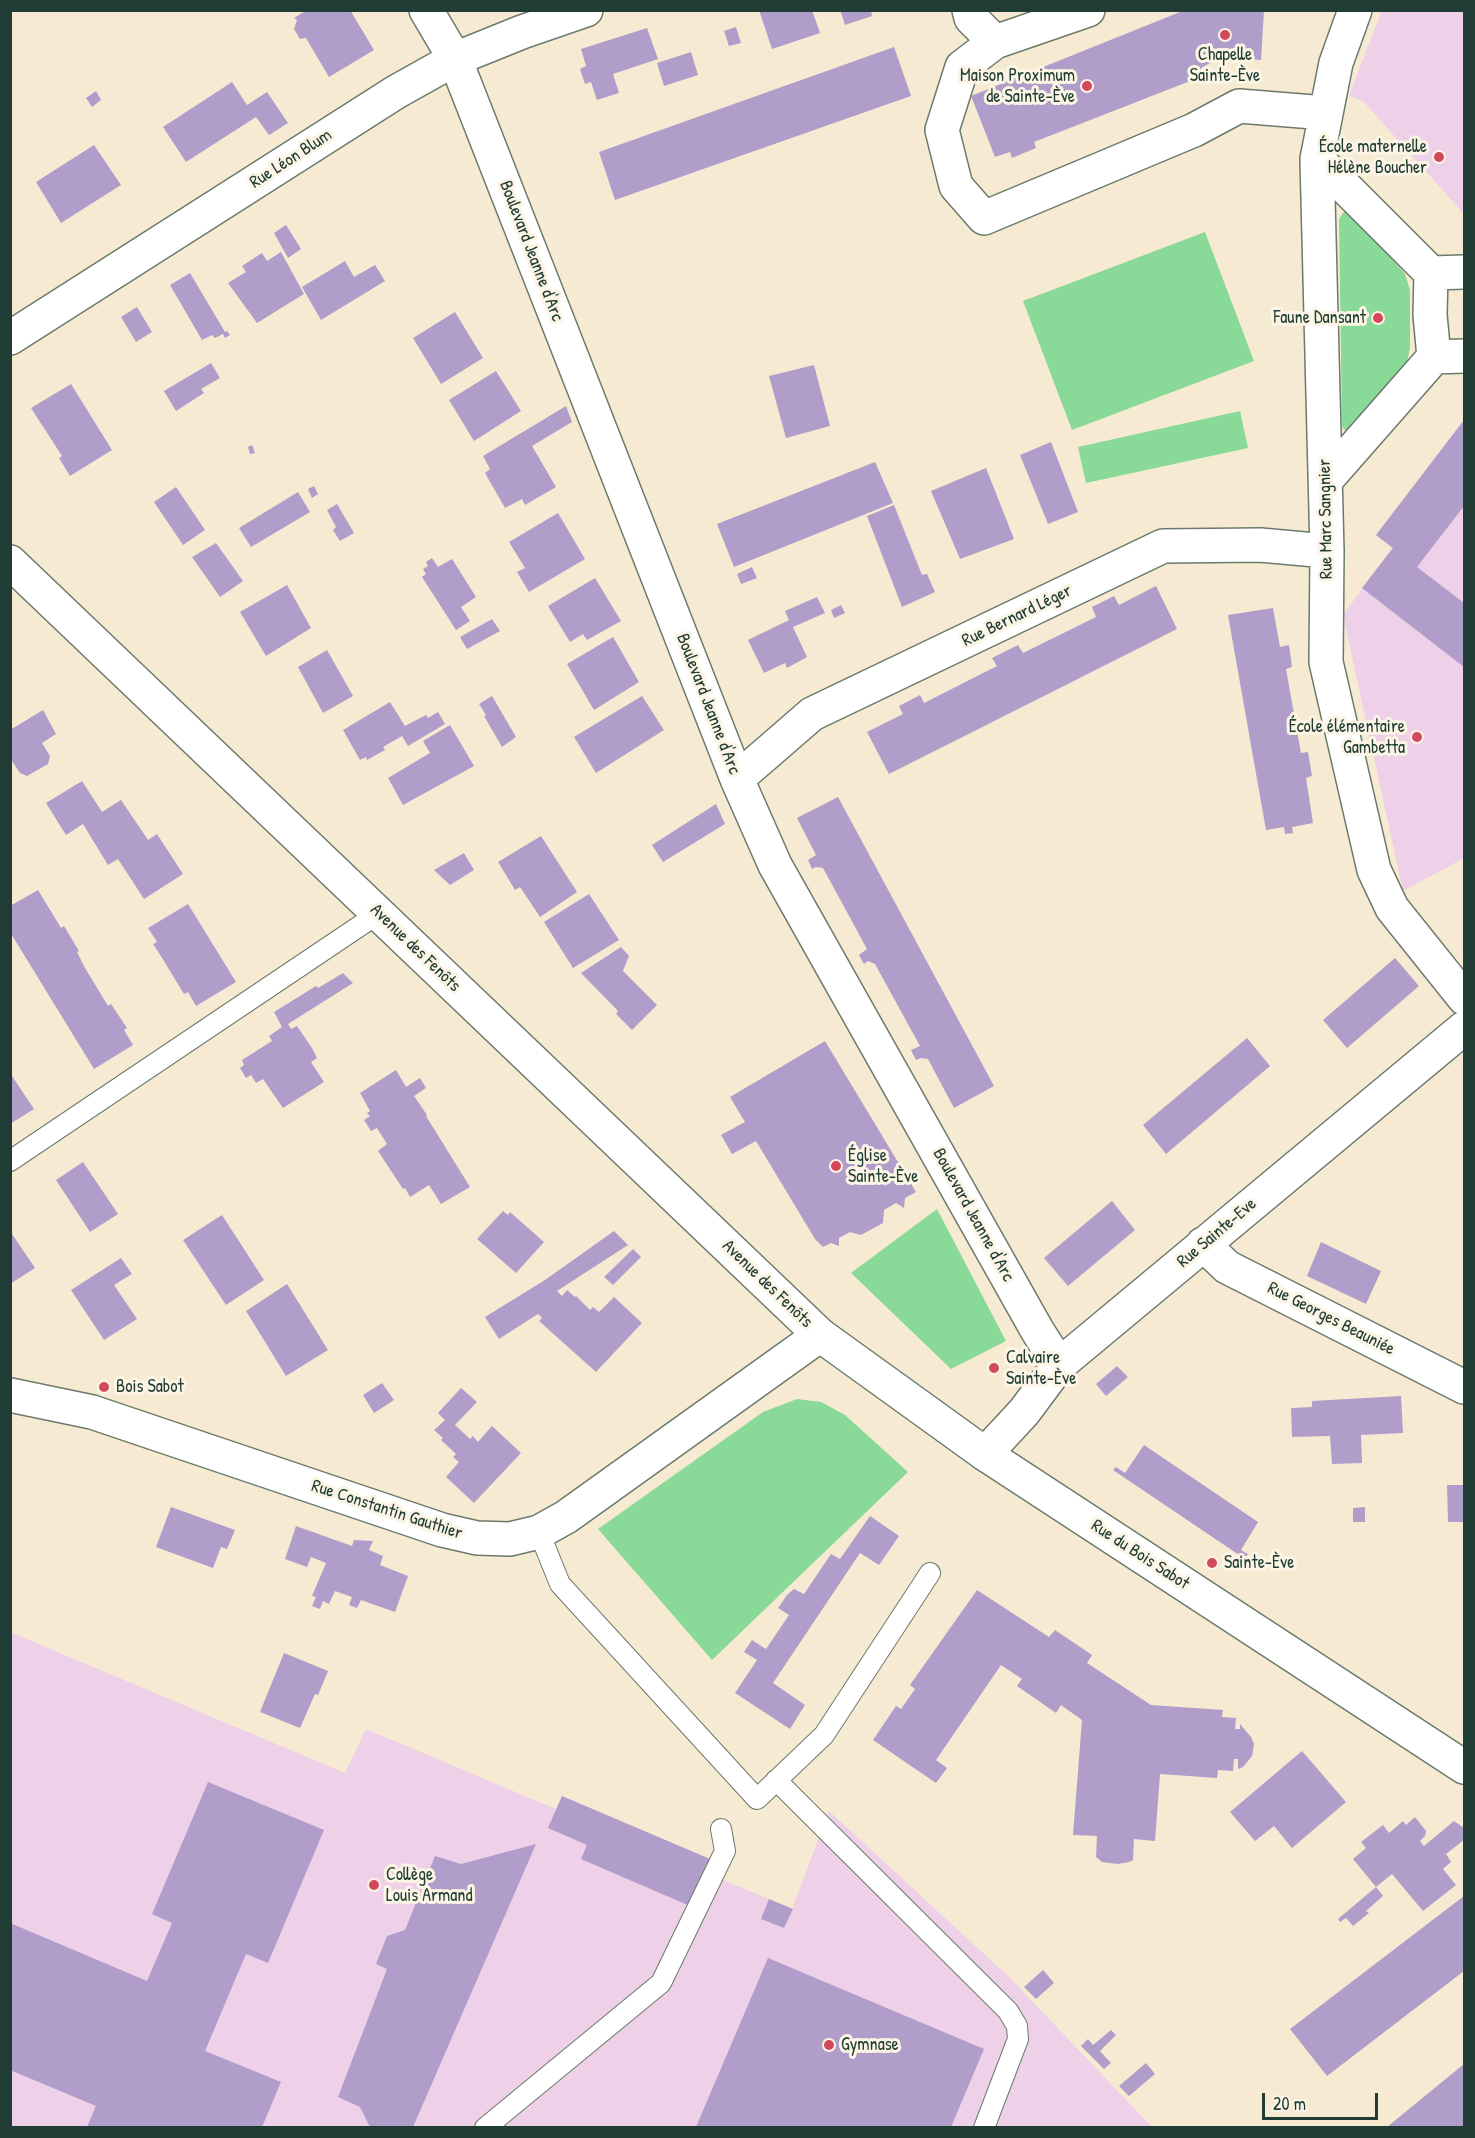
<!DOCTYPE html>
<meta charset="utf-8">
<style>
body{margin:0}
#map{position:relative;width:1475px;height:2138px;overflow:hidden;background:#f7ead2;font-family:"Patrick Hand",sans-serif}
canvas{display:block}
.frame{position:absolute;inset:0;border:12px solid #1f3d34;pointer-events:none}
.scale{position:absolute;left:1262px;top:2093px;width:116px;height:27px;box-sizing:border-box;border:3px solid #1f3d34;border-top:0;padding-left:8px;font-size:18px;line-height:21px;white-space:nowrap;color:#1f3d34;-webkit-text-stroke:4px #fcf5e5;paint-order:stroke}
</style>
<div id="map">
<canvas width="1475" height="2138"></canvas>
<div class="frame"></div>
<div class="scale">20 m</div>
</div>
<script>
const context = document.querySelector('canvas').getContext('2d');
context.lineJoin = 'round';
function paint(path, color) {
  context.fillStyle = color;
  context.fill(path, 'evenodd');
}
function toPath(rows) {
  const path = new Path2D();
  for (const r of rows) {
    path.moveTo(r[0], r[1]);
    for (let i = 2; i < r.length; i += 2) path.lineTo(r[i], r[i + 1]);
  }
  return path;
}
function trace(path, color, width, dash) {
  context.strokeStyle = color;
  context.lineWidth = width;
  context.lineCap = dash ? 'butt' : 'round';
  context.setLineDash(dash || []);
  context.stroke(path);
}
function write(font, color, halo, rows, align = 'center') {
  context.font = font + ' "Patrick Hand",sans-serif';
  context.lineWidth = 6;
  context.setLineDash([]);
  context.textBaseline = 'middle';
  context.strokeStyle = halo;
  context.fillStyle = color;
  for (const [text, x, y, turn = 0] of rows) {
    context.save();
    context.translate(x, y);
    context.rotate((+turn || 0) * Math.PI / 180);
    context.textAlign = isNaN(turn) ? turn : align;
    if (halo) context.strokeText(text, 0, 0);
    context.fillText(text, 0, 0);
    context.restore();
  }
}
paint(toPath([
 [1382,10,1464,11,1464,214,1363,101,1349,96],
 [1464,420,1464,858,1403,891,1343,615,1392,548,1376,535],
 [10,1632,345,1773,366,1729,556,1809,562,1796,710,1859,705,1872,792,1909,829,1811,1009,1977,1152,2127,11,2127]
]), '#eed0e8');
paint(toPath([
 [1345,210,1351,212,1405,274,1410,290,1410,347,1407,363,1349,432,1343,429,1342,425,1339,219],
 [1205,232,1254,361,1072,430,1023,301],
 [1240,411,1248,448,1086,483,1078,447],
 [937,1209,1006,1341,951,1369,851,1273],
 [797,1399,821,1402,845,1415,908,1472,712,1660,598,1529,763,1412]
]), '#89d998');
paint(toPath([
 [307,10,350,10,374,50,329,77,306,38,300,39,294,29,297,20,294,18],
 [759,10,812,10,820,33,772,49],
 [840,10,871,10,872,16,845,25],
 [1185,10,1264,10,1261,60,1221,57,1201,68,1203,76,1034,142,1036,148,1012,158,1010,152,995,157,971,96],
 [736,27,741,43,729,46,724,31],
 [647,28,658,59,613,74,619,93,597,100,591,82,585,84,580,69,586,66,581,49],
 [894,47,911,96,615,200,599,152],
 [691,52,698,75,664,86,657,63],
 [232,82,247,105,267,92,288,123,269,135,256,117,186,162,163,127],
 [96,91,101,100,92,107,86,98],
 [94,145,121,185,61,223,36,182],
 [286,225,301,249,288,258,274,233],
 [281,252,304,294,257,323,228,283,246,272,242,266,262,253,267,261],
 [345,261,354,277,375,265,385,281,321,320,302,287],
 [190,273,225,332,227,331,230,335,225,338,223,334,215,338,212,335,202,340,170,285],
 [137,307,152,332,136,342,121,317],
 [455,312,483,358,441,384,413,338],
 [211,363,220,378,201,389,204,393,176,411,164,391],
 [814,365,830,426,786,438,769,376],
 [496,371,521,411,474,441,449,400],
 [71,384,112,450,70,476,59,458,62,456,31,408],
 [566,406,572,422,532,446,556,487,525,505,522,499,505,508,485,473,490,469,483,456],
 [1464,420,1464,506,1417,567,1464,603,1464,667,1362,588,1393,548,1376,535],
 [1051,442,1078,512,1048,524,1020,455],
 [252,445,255,453,250,454,248,447],
 [875,462,893,503,734,567,717,524],
 [986,468,1014,539,960,559,931,491],
 [314,486,318,494,312,498,308,489],
 [176,487,205,530,183,545,154,502],
 [298,492,310,512,251,547,239,528],
 [337,504,354,533,340,541,333,530,336,527,327,510],
 [894,505,922,575,927,574,935,592,902,607,867,516],
 [558,513,585,559,529,592,517,572,525,568,509,542],
 [216,543,243,581,220,597,192,557],
 [432,558,438,567,452,559,476,597,461,607,470,621,456,630,422,577,426,574,423,569,428,566,426,562],
 [752,567,757,578,741,584,737,574],
 [595,578,621,621,587,640,583,634,570,642,548,606],
 [287,585,311,628,266,656,240,612],
 [1156,586,1177,629,889,774,867,732,903,714,899,706,920,695,924,703,997,666,992,658,1018,645,1023,653,1096,617,1092,607,1114,596,1119,605],
 [817,597,825,613,793,627,807,657,787,668,785,663,764,673,748,640,789,620,785,611],
 [841,605,845,613,834,618,831,610],
 [1273,608,1280,647,1289,645,1292,667,1286,669,1301,753,1308,752,1312,776,1306,778,1313,823,1292,827,1293,833,1285,834,1284,827,1266,830,1228,615],
 [492,619,500,631,467,649,460,637],
 [613,637,639,682,594,710,567,664],
 [327,650,353,696,323,713,298,667],
 [492,696,516,737,502,747,484,716,486,715,479,704],
 [642,696,664,730,596,773,574,737],
 [390,702,405,726,426,715,428,718,438,712,445,724,408,746,402,736,383,747,385,750,367,760,366,757,360,760,343,730],
 [43,710,56,734,42,743,50,756,48,764,27,776,20,773,12,761,10,762,10,730],
 [450,725,474,766,403,805,388,778,430,753,423,741],
 [82,781,102,812,121,800,148,840,157,834,183,874,144,899,118,859,108,865,83,824,66,835,46,803],
 [838,797,994,1086,954,1108,928,1059,921,1058,916,1060,911,1050,920,1046,875,964,868,961,864,964,859,955,867,949,823,868,816,867,812,869,808,860,816,855,797,818],
 [716,804,725,824,663,862,652,845],
 [541,836,577,892,540,917,520,887,515,890,498,862],
 [464,853,474,870,450,885,434,870],
 [38,890,61,928,64,926,79,951,77,952,85,968,108,1006,111,1004,127,1028,124,1030,133,1045,94,1069,10,932,10,906],
 [589,894,619,940,573,968,544,922],
 [188,904,236,982,196,1006,188,992,184,994,159,953,153,944,157,942,148,928],
 [621,947,629,956,623,971,657,1005,632,1030,616,1014,618,1011,581,973],
 [1395,958,1419,986,1347,1048,1323,1020],
 [343,973,353,983,288,1024,291,1029,297,1026,312,1048,317,1058,311,1062,324,1082,283,1108,263,1079,256,1083,251,1075,246,1078,240,1068,244,1065,242,1060,272,1041,269,1036,282,1027,274,1012,316,986,318,988],
 [1247,1038,1270,1066,1166,1154,1143,1125],
 [825,1041,916,1192,905,1198,904,1208,896,1203,884,1210,883,1223,861,1235,850,1232,839,1238,839,1246,831,1243,823,1247,815,1239,756,1141,732,1154,721,1135,745,1122,730,1097],
 [396,1070,406,1087,420,1078,426,1088,414,1096,427,1115,426,1116,470,1187,441,1204,429,1185,410,1197,405,1188,403,1189,378,1151,387,1144,377,1128,371,1131,364,1120,370,1116,367,1113,370,1111,360,1093],
 [10,1073,34,1109,10,1124],
 [83,1162,118,1214,90,1232,56,1180],
 [1112,1201,1135,1230,1068,1286,1044,1258],
 [503,1211,508,1215,510,1212,544,1242,516,1273,477,1239],
 [222,1215,264,1280,226,1305,183,1240],
 [10,1231,35,1268,10,1284],
 [614,1231,628,1245,557,1291,562,1296,567,1290,575,1297,576,1296,590,1310,593,1307,599,1312,614,1297,642,1323,596,1372,539,1321,542,1318,538,1314,499,1339,485,1317,545,1280],
 [1321,1242,1381,1271,1366,1304,1307,1276],
 [633,1249,641,1257,613,1285,604,1277],
 [121,1258,132,1274,114,1285,137,1319,104,1340,71,1290],
 [287,1284,328,1350,286,1376,246,1311],
 [1117,1366,1128,1377,1106,1396,1096,1384],
 [382,1383,394,1400,374,1413,363,1395],
 [461,1388,477,1402,455,1425,470,1439,473,1436,478,1442,492,1426,521,1453,474,1503,446,1477,459,1462,453,1457,456,1454,441,1440,443,1438,434,1430,445,1420,438,1413],
 [1401,1396,1403,1433,1361,1435,1362,1463,1332,1464,1330,1436,1292,1437,1291,1408,1312,1407,1312,1401],
 [1144,1445,1258,1522,1241,1550,1248,1554,1245,1559,1113,1470,1116,1467,1125,1473],
 [1447,1485,1464,1485,1464,1522,1448,1522],
 [171,1507,235,1530,227,1549,221,1547,213,1568,156,1547],
 [1365,1507,1365,1522,1353,1522,1353,1508],
 [870,1516,899,1536,879,1565,860,1553,773,1683,805,1705,790,1729,735,1693,757,1660,744,1652,752,1640,766,1649,789,1615,778,1608,787,1595,794,1589,804,1594,831,1554,840,1559],
 [296,1526,352,1546,354,1540,373,1541,369,1550,383,1556,380,1565,408,1576,395,1612,361,1600,357,1608,349,1605,352,1597,335,1591,329,1604,323,1601,320,1609,312,1606,316,1597,312,1596,326,1563,311,1557,307,1567,285,1559],
 [977,1590,1049,1637,1055,1630,1092,1655,1087,1663,1151,1705,1223,1710,1222,1717,1236,1718,1235,1729,1240,1729,1240,1724,1251,1737,1254,1744,1252,1756,1243,1767,1238,1769,1238,1759,1234,1759,1233,1771,1218,1770,1217,1778,1160,1774,1155,1841,1134,1839,1133,1860,1129,1862,1118,1864,1102,1862,1096,1857,1097,1836,1073,1835,1082,1720,1061,1705,1056,1713,1017,1686,1022,1679,1001,1665,936,1760,947,1768,936,1783,873,1740,896,1706,901,1709,915,1689,910,1685],
 [284,1653,328,1671,318,1695,315,1694,300,1728,260,1712],
 [1302,1751,1346,1802,1292,1848,1274,1826,1255,1841,1230,1812],
 [208,1782,324,1830,268,1963,246,1954,205,2051,281,2082,262,2127,87,2127,96,2106,10,2070,10,1923,147,1981,172,1923,152,1914],
 [562,1796,710,1859,690,1906,581,1859,587,1845,548,1828],
 [1415,1817,1426,1831,1425,1836,1420,1841,1424,1846,1454,1821,1464,1828,1464,1840,1446,1854,1451,1862,1443,1869,1456,1885,1423,1911,1392,1874,1376,1887,1353,1859,1366,1848,1361,1842,1383,1825,1389,1833,1403,1821,1406,1825],
 [536,1844,413,2127,370,2127,360,2107,338,2097,387,1969,376,1964,387,1936,405,1930,435,1856,461,1864],
 [1376,1887,1383,1896,1366,1911,1369,1913,1353,1926,1346,1918,1340,1922,1338,1919],
 [1464,1896,1464,1971,1327,2076,1290,2029],
 [769,1899,793,1909,784,1928,761,1919],
 [768,1958,984,2049,951,2127,696,2127],
 [1043,1970,1054,1983,1036,1999,1024,1987],
 [1111,2030,1116,2035,1100,2051,1111,2063,1104,2069,1081,2046,1088,2039,1093,2045],
 [1146,2063,1155,2074,1129,2096,1119,2086],
 [1464,2064,1464,2127,1387,2127]
]), '#b09dca');
const service = toPath([
 [10,1161,379,913],
 [539,1532,560,1584,757,1799,824,1735,930,1573],
 [776,1780,1008,2011,1017,2026,1018,2039,984,2128],
 [485,2128,661,1983,725,1851,721,1829]
]);
const minor = toPath([
 [426,10,455,59,737,779,775,865,1037,1330,1059,1365],
 [969,10,971,18,995,42,1088,10],
 [1355,10,1336,63,1317,159,1327,551,1326,662,1374,870,1392,908,1464,998],
 [995,42,962,67,942,130,956,186,984,218,1194,130,1239,106,1326,113],
 [1317,159,1431,273,1464,272],
 [1431,273,1430,315,1434,357],
 [10,338,396,92,455,59,522,32,586,10],
 [1326,480,1434,357,1464,356],
 [737,779,812,714,1163,546,1260,545,1327,551],
 [1203,1244,1227,1267,1464,1387],
 [985,1454,1024,1412,1059,1365,1464,1028]
]);
const tertiary = toPath([
 [10,1395,92,1412,442,1530,477,1538,510,1539,539,1532,566,1517,820,1335]
]);
const secondary = toPath([
 [10,562,820,1335,985,1454,1464,1767]
]);
trace(service, '#6b7a6b', 22);
trace(minor, '#6b7a6b', 36);
trace(tertiary, '#6b7a6b', 36);
trace(secondary, '#6b7a6b', 36);
trace(service, '#fff', 20);
trace(minor, '#fff', 33);
trace(tertiary, '#fff', 33);
trace(secondary, '#fff', 33);
for (const [x, y, r, color] of [
 [1225,35,6,"#d1495b"],
 [1087,86,6,"#d1495b"],
 [1439,157,6,"#d1495b"],
 [1378,318,6,"#d1495b"],
 [1417,737,6,"#d1495b"],
 [836,1166,6,"#d1495b"],
 [994,1368,6,"#d1495b"],
 [104,1387,6,"#d1495b"],
 [1212,1563,6,"#d1495b"],
 [374,1885,6,"#d1495b"],
 [829,2045,6,"#d1495b"]
]) {
  const dot = new Path2D();
  dot.arc(x, y, r, 0, 2 * Math.PI);
  context.fillStyle = color;
  context.fill(dot);
  trace(dot, '#fcf5e5', 2);
}
write('18px', '#1f3d34', '#fcf5e5', [
 ["Chapelle",1225,55,"center"],
 ["Sainte-Ève",1225,76,"center"],
 ["Maison Proximum",1075,76,"right"],
 ["de Sainte-Ève",1075,97,"right"],
 ["École maternelle",1427,147,"right"],
 ["Hélène Boucher",1427,168,"right"],
 ["Faune Dansant",1366,318,"right"],
 ["École élémentaire",1405,727,"right"],
 ["Gambetta",1405,748,"right"],
 ["Église",848,1156],
 ["Sainte-Ève",848,1177],
 ["Calvaire",1006,1358],
 ["Sainte-Ève",1006,1379],
 ["Bois Sabot",116,1387],
 ["Sainte-Ève",1224,1563],
 ["Collège",386,1875],
 ["Louis Armand",386,1896],
 ["Gymnase",841,2045]
], 'left');
write('18px', '#1f3d34', '#fcf5e5', [
 ["Rue Léon Blum",291,159,-33],
 ["Boulevard Jeanne d'Arc",531,251,69],
 ["Rue Marc Sangnier",1326,519,-91],
 ["Rue Bernard Léger",1017,616,-26],
 ["Boulevard Jeanne d'Arc",708,704,69],
 ["Avenue des Fenôts",415,948,44],
 ["Boulevard Jeanne d'Arc",973,1215,61],
 ["Rue Sainte-Eve",1217,1233,-40],
 ["Avenue des Fenôts",767,1284,44],
 ["Rue Georges Beauniée",1331,1319,27],
 ["Rue Constantin Gauthier",387,1510,18],
 ["Rue du Bois Sabot",1140,1555,33]
]);
</script>
